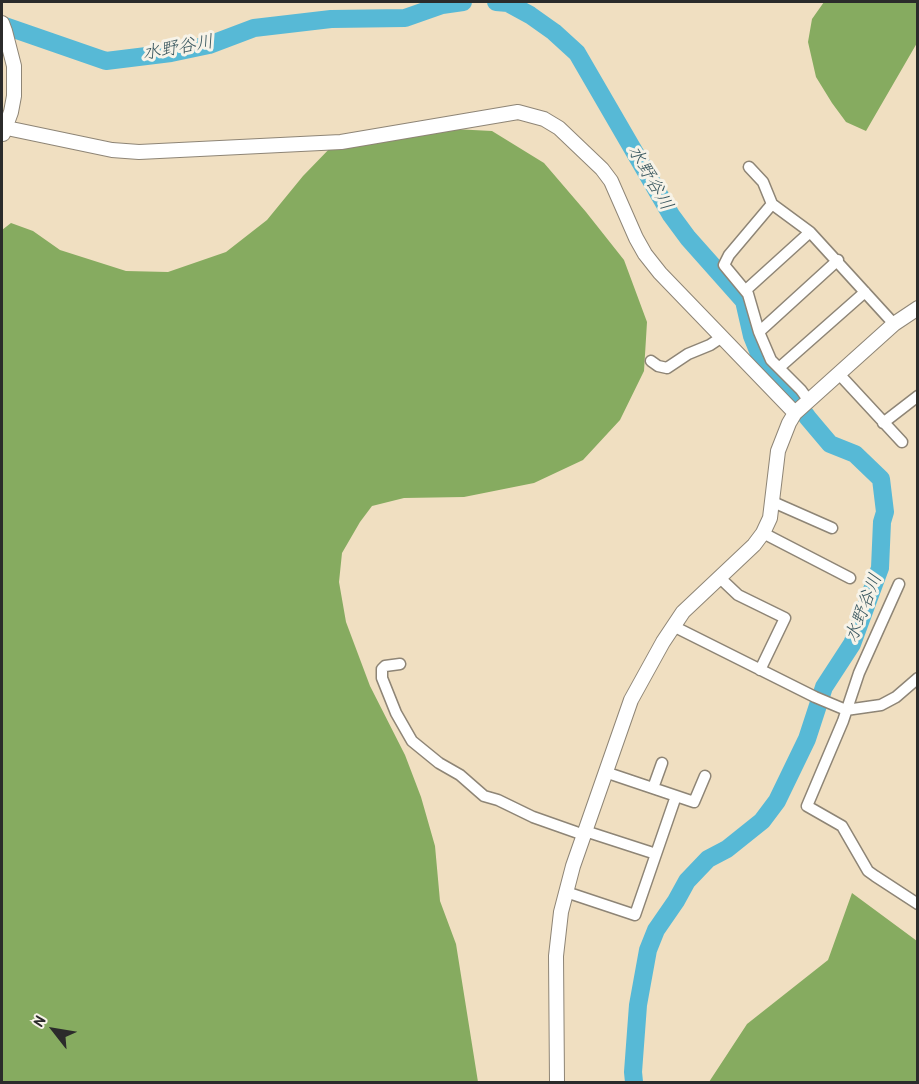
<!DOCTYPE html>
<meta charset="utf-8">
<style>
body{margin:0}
#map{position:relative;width:919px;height:1084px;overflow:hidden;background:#f0dfc1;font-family:"Patrick Hand",sans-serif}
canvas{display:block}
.frame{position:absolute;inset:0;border:3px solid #2b2b2b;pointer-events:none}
.north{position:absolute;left:24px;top:1000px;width:60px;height:60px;-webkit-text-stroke:4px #f7f3e8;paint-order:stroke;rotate:301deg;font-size:16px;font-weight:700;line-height:24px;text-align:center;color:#2b2b2b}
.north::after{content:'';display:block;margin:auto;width:21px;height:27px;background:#2b2b2b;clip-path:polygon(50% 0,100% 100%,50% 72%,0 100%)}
</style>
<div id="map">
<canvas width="919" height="1084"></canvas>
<div class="frame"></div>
<div class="north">N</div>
</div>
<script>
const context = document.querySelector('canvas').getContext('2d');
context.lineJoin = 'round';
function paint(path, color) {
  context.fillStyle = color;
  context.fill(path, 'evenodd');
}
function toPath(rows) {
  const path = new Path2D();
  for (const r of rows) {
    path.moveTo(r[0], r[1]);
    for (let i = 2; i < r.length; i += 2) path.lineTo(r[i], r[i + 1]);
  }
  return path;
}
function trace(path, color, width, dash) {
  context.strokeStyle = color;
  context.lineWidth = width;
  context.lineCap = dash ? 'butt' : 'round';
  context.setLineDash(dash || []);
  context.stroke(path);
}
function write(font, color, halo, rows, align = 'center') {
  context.font = font + ' "Patrick Hand","Klee One",sans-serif';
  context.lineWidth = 6;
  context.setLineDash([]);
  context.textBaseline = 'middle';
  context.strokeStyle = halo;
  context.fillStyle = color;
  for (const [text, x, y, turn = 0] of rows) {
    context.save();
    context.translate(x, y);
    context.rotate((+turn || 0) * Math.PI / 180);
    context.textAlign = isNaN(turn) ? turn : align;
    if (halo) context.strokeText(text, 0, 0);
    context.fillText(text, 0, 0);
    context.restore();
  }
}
paint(toPath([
 [824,2,917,2,917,43,866,131,846,122,832,103,816,77,808,42,812,19],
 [434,128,492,131,544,163,586,212,624,260,647,322,644,371,620,420,583,460,534,483,464,497,404,498,372,506,360,522,342,553,339,582,346,622,370,686,405,755,421,797,435,846,440,901,456,944,478,1082,2,1082,2,230,11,223,33,231,60,250,126,271,168,272,226,252,267,220,303,176,334,144],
 [852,893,917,941,917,1082,709,1082,747,1024,828,960]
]), '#86ab60');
trace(toPath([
 [496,2,508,3,530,15,554,32,577,53,671,215,688,238,744,301,752,336,764,366,792,396,808,418,830,444,855,454,881,479,885,512,882,522,880,568,852,644,824,687,807,739,777,801,762,821,727,849,708,859,687,881,676,901,656,930,648,950,638,1005,633,1072,634,1082],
 [2,25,106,61,171,53,209,45,254,28,331,19,405,18,442,5,463,2]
]), '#57b9d6', 18);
const minor = toPath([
 [749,167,763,182,772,204,810,232,894,324],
 [772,204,729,255,724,265,748,294,759,332,771,360,801,390,809,401],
 [746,290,810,232],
 [759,332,838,260],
 [651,361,658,366,667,368,688,354,710,345,722,337],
 [780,367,865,292],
 [839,374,902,442],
 [883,423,918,396],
 [773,502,832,528],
 [763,533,850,578],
 [719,577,738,595,785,618,760,670],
 [899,584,859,673,843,721,807,806,842,826,868,871,875,876,918,904],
 [673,626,815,697,846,710,881,705,896,697,918,678],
 [400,664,385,666,382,669,382,678,396,713,412,741,439,763,460,775,484,796,498,800,533,817,584,835],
 [605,772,694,802,705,776],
 [653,788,662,763],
 [585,831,656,854],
 [566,892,635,915,676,796]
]);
const tertiary = toPath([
 [2,23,5,31,14,66,14,96,11,112,3,134],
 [2,127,112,150,139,152,341,142,518,112,544,119,559,128,602,169,611,181,636,238,645,254,660,273,795,413],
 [557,1082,556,956,561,912,573,866,631,700,663,642,683,612,754,545,763,533,770,518,778,451,789,423,795,413,894,324,918,308]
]);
trace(minor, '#8e8576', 13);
trace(tertiary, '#8e8576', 16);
trace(minor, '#fff', 10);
trace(tertiary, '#fff', 14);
write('italic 18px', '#38565e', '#f7f3e8', [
 ["水野谷川",178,48,-10],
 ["水野谷川",650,178,60],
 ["水野谷川",864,608,-69]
]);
</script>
